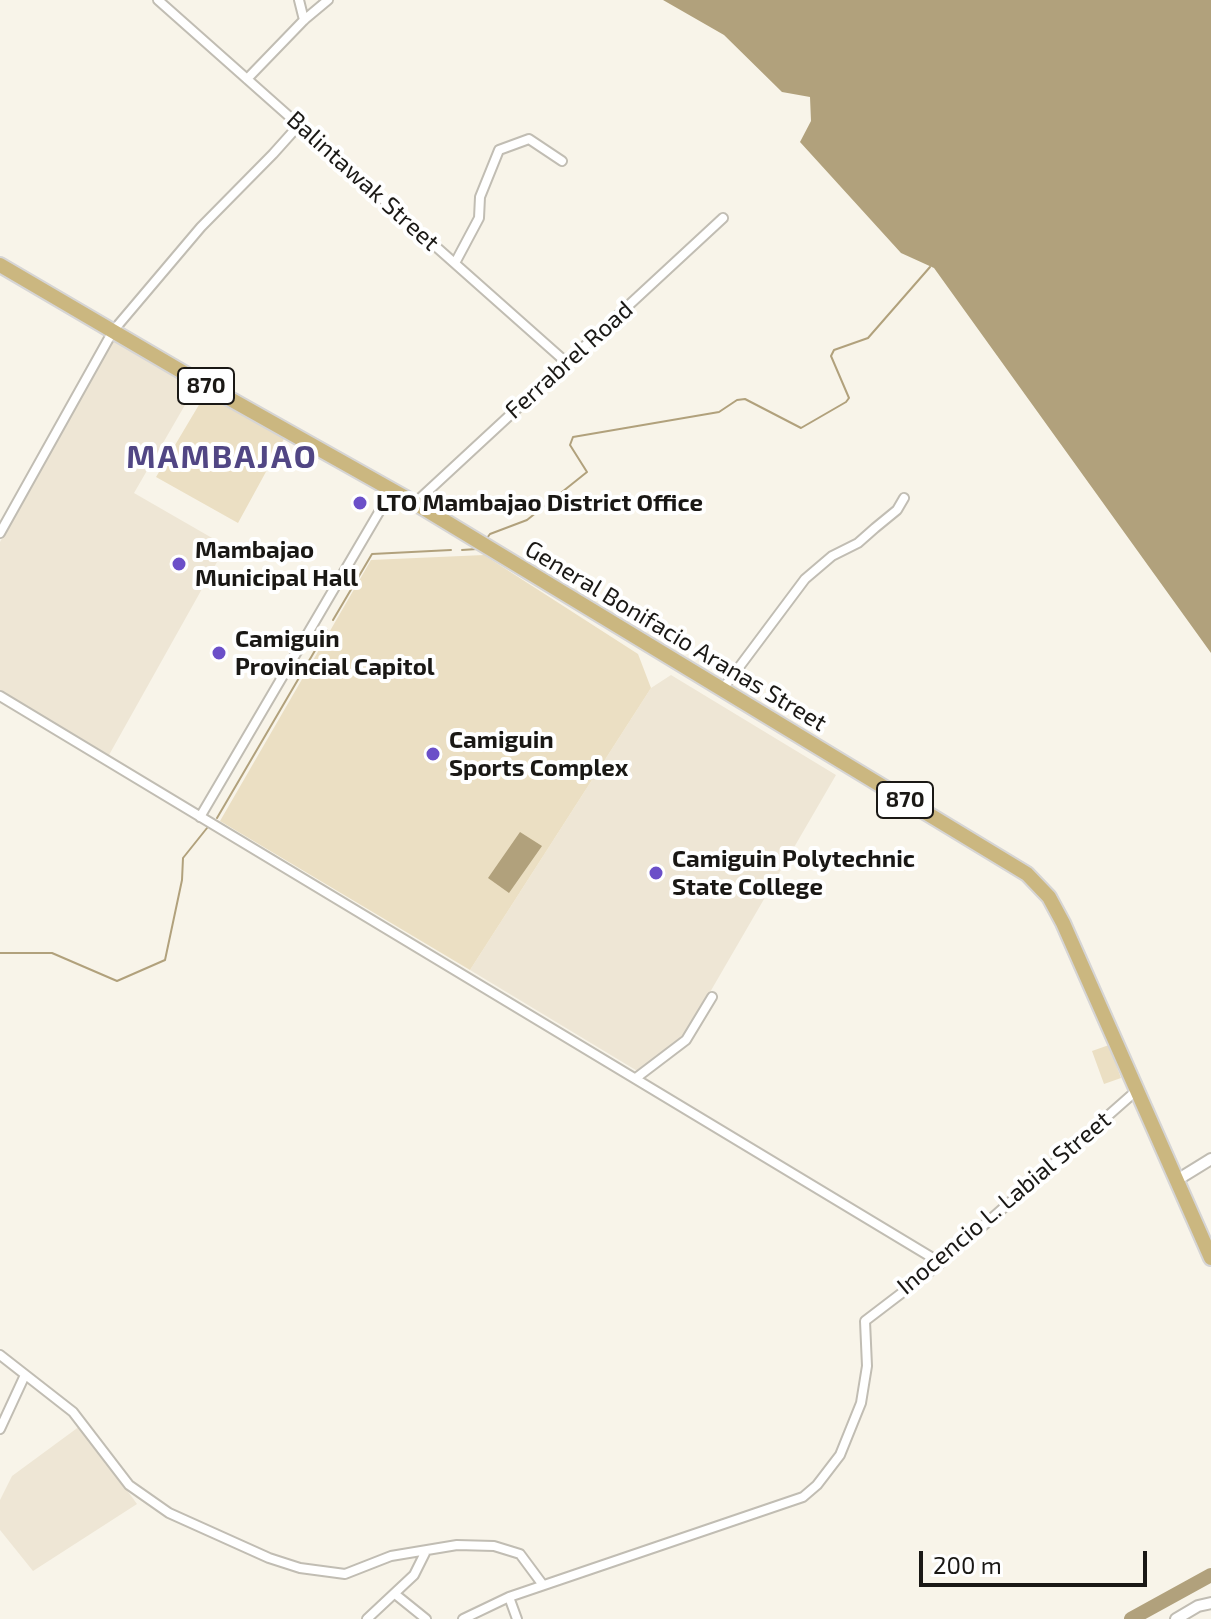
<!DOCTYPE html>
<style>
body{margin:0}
#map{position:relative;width:1211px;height:1619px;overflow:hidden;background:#f8f4e9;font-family:"Exo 2",sans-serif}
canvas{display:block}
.scale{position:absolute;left:919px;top:1551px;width:228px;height:36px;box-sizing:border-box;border:4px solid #1a1815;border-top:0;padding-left:10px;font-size:24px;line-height:28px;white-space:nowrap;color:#1a1815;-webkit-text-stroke:6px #fff;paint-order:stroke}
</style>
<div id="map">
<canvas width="1211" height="1619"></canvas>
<div class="scale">200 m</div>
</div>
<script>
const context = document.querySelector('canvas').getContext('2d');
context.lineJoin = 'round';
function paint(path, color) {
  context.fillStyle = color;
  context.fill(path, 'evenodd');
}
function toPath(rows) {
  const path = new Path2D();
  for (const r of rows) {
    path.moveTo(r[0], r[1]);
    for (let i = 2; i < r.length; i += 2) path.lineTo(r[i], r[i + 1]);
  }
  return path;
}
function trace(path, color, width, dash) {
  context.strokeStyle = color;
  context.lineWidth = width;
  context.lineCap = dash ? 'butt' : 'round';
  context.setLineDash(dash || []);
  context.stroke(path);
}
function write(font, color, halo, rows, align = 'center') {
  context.font = font + ' "Exo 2",sans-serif';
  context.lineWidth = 8;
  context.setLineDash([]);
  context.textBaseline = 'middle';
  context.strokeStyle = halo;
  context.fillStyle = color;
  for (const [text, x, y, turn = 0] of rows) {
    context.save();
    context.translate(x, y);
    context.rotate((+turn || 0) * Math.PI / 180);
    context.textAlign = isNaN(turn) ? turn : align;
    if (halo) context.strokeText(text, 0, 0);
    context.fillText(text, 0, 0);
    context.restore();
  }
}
paint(toPath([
 [115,338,196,386,134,493,226,546,109,755,0,690,0,542],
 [671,675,836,775,684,1037,639,1072,470,970,651,688],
 [80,1426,137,1504,33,1571,0,1530,0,1500,12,1476]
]), '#eee6d5');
paint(toPath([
 [206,393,285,437,238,523,156,477],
 [484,555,638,654,651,688,470,970,220,821,371,560],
 [1109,1045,1121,1078,1104,1084,1092,1051]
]), '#ebdfc3');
paint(toPath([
 [663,0,1211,0,1211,653,934,268,901,253,800,142,811,121,810,97,782,92,724,35],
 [520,832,542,846,509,893,488,878]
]), '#b1a17c');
trace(toPath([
 [487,538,490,534,527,520,587,472,570,445,573,437,719,412,737,400,745,399,801,428,846,402,849,398,831,356,834,350,868,338,930,267],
 [462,550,477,549],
 [333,620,372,554,451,550],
 [217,818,327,630],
 [0,953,52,953,117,981,165,960,182,880,183,858,207,828]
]), '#b1a17c', 2);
trace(toPath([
 [1131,1619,1211,1575]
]), '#b1a17c', 14);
const minor = toPath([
 [158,0,567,363],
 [299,0,304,20],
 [247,79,304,20,328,0],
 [455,263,479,218,480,197,499,150,529,139,562,161],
 [415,503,723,218],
 [0,533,113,331,201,227,273,154,299,125],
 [722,690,805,579,832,556,858,543,875,528,897,510,904,498],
 [0,696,941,1263],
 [200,817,392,490],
 [636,1078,686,1040,712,997],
 [0,1355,73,1412,129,1485,169,1513,269,1558,300,1568,345,1574,391,1556,457,1545,494,1546,520,1554,543,1585],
 [0,1429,25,1375],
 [395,1594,426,1619],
 [509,1597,517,1619],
 [367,1619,414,1575,426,1551],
 [463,1619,509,1597,803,1497,817,1485,840,1455,861,1403,867,1366,865,1321,941,1263,1136,1091]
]);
const tertiary = toPath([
 [1177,1180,1211,1159],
 [1176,1619,1198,1606,1211,1603]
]);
const primary = toPath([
 [0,265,191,377,415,503,1027,874,1049,897,1063,923,1211,1258]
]);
trace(minor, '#c1bdb3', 12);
trace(tertiary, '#c1bdb3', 14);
trace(primary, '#d6d5d5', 18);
trace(minor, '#fff', 8);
trace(tertiary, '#fff', 10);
trace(primary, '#cbb780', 14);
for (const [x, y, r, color] of [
 [360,503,8,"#6b4fc8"],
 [179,564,8,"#6b4fc8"],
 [219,653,8,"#6b4fc8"],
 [433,754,8,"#6b4fc8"],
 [656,873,8,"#6b4fc8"]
]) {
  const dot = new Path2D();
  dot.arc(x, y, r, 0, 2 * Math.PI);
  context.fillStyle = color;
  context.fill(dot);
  trace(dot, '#fff', 3);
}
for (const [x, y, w] of [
 [206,386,56],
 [905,800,56]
]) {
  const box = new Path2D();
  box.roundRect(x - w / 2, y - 18, w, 36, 6);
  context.fillStyle = '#fff';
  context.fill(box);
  trace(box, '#1a1815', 2);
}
write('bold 22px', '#1a1815', null, [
 ["870",206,386],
 ["870",905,800]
]);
write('24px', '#1a1815', '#fff', [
 ["Balintawak Street",363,181,42],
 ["Ferrabrel Road",569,360,-42],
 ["General Bonifacio Aranas Street",676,636,31],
 ["Inocencio L. Labial Street",1004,1203,-40]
]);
write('bold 24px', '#1a1815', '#fff', [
 ["LTO Mambajao District Office",376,503],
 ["Mambajao",195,550],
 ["Municipal Hall",195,578],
 ["Camiguin",235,639],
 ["Provincial Capitol",235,667],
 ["Camiguin",449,740],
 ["Sports Complex",449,768],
 ["Camiguin Polytechnic",672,859],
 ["State College",672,887]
], 'left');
context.letterSpacing = '2px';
write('bold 32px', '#514684', '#fff', [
 ["MAMBAJAO",222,457]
]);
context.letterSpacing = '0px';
</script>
